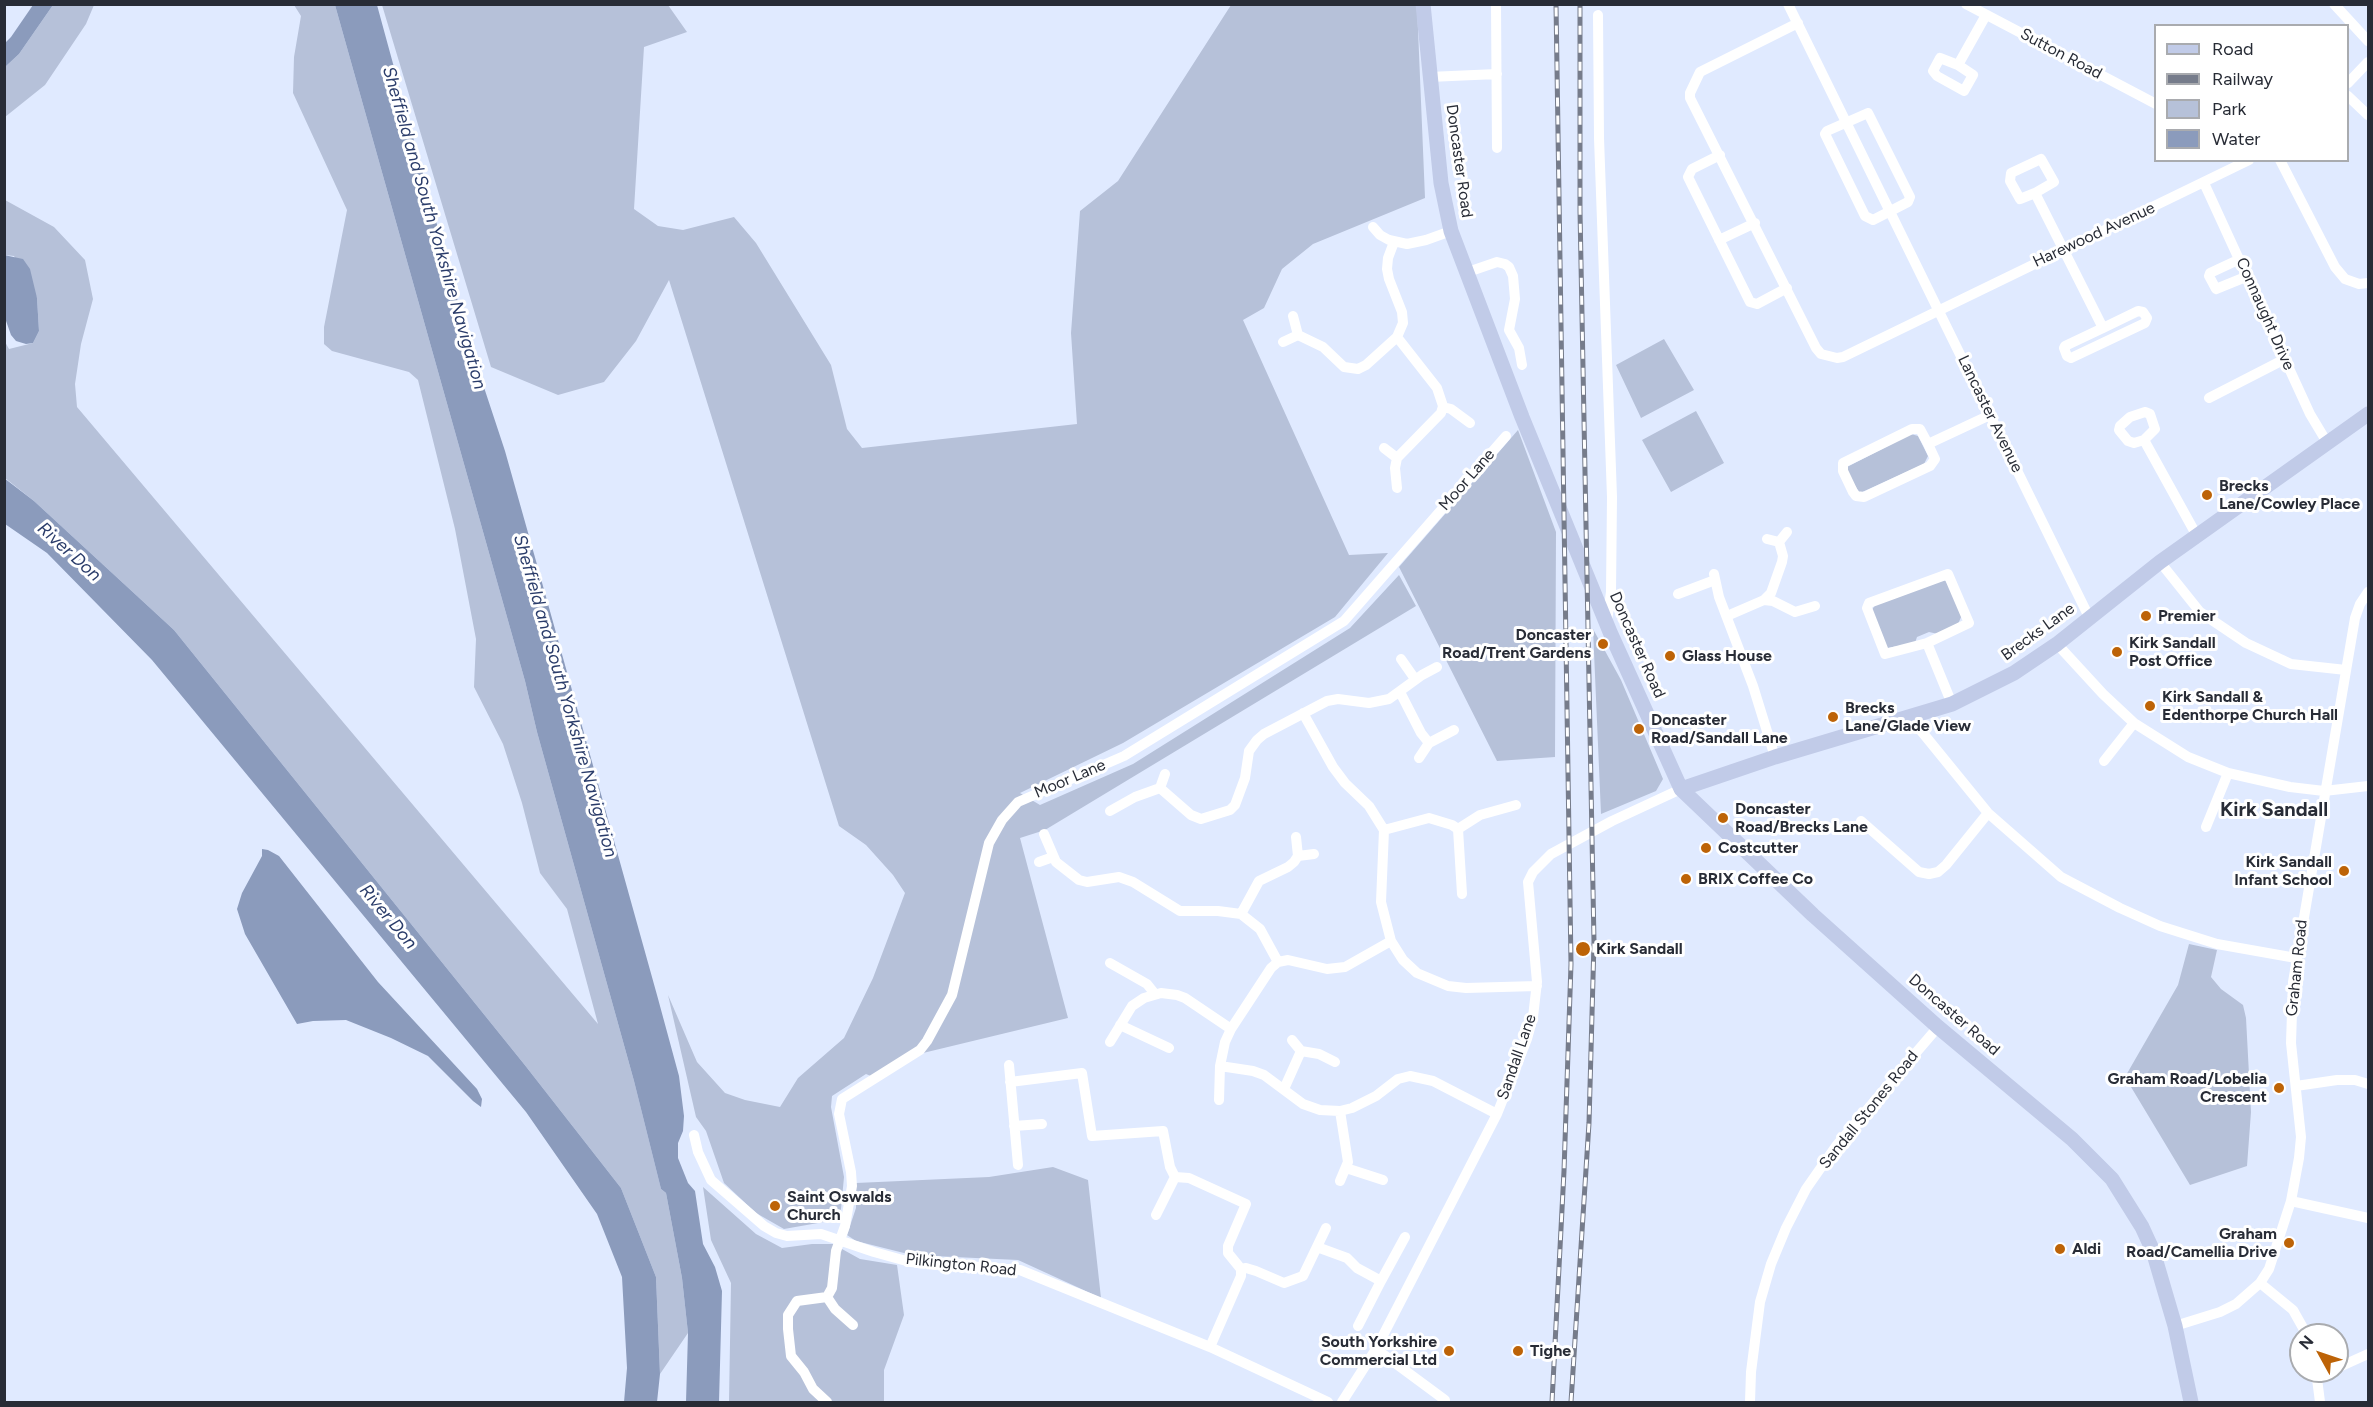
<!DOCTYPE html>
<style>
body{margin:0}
#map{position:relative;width:2373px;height:1407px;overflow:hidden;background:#e0eaff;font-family:Figtree,sans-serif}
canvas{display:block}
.frame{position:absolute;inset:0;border:6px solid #282c36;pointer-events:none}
.legend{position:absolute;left:2154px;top:24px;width:195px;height:138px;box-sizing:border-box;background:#fff;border:2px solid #a9abaf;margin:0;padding:8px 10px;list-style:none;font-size:18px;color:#282c36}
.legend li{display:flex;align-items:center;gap:12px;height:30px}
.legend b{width:30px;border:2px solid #a9abaf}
.north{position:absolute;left:2289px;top:1323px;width:60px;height:60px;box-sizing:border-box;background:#fff;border:2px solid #a9abaf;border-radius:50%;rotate:310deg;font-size:16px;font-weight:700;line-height:24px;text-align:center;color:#282c36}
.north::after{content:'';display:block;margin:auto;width:21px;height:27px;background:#bd6307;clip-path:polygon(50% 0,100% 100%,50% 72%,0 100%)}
</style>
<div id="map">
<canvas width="2373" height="1407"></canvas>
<div class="frame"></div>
<ul class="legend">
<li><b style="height:8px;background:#c1cbe8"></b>Road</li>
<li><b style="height:8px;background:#767c8b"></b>Railway</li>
<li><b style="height:16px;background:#b6c1d9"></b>Park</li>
<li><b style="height:16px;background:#8b9bbc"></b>Water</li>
</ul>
<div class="north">N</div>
</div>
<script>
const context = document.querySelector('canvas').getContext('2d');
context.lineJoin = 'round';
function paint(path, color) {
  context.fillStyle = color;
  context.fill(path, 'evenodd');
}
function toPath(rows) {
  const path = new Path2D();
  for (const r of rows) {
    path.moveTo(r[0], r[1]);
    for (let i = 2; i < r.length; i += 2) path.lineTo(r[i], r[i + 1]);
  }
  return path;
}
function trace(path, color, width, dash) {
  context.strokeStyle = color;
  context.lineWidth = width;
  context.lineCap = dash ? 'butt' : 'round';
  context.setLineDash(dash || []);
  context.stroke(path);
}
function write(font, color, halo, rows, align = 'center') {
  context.font = font + ' Figtree,sans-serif';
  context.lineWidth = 6;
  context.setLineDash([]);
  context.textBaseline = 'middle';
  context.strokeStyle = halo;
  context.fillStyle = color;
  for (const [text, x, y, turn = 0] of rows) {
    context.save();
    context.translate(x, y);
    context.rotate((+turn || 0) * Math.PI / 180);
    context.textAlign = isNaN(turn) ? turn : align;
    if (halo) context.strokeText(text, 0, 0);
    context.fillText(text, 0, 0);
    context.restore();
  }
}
paint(toPath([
 [53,5,94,5,86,24,45,85,5,117,5,67,19,54],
 [294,5,335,5,525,681,537,732,634,1081,661,1189,666,1193,682,1278,688,1333,660,1374,656,1277,621,1188,524,1064,174,630,34,501,5,478,4,340,9,349,33,343,39,331,37,298,14,256,5,255,5,200,54,227,85,260,93,299,81,344,75,384,77,407,598,1024,567,909,540,873,522,803,503,744,474,687,476,639,455,529,418,380,409,372,332,351,324,344,324,327,347,210,293,93,294,57,301,16],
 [382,5,668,5,687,32,644,47,634,209,658,226,683,230,734,217,756,243,831,365,847,429,862,448,1077,424,1071,333,1080,211,1118,181,1231,5,1417,5,1425,198,1313,244,1282,269,1264,308,1243,320,1349,555,1388,553,1335,617,1123,743,1020,793,1040,805,1133,764,1350,628,1399,575,1416,606,1045,830,1020,838,1068,1018,923,1053,878,1079,866,1074,832,1096,831,1107,844,1177,841,1209,835,1220,784,1229,756,1213,724,1183,706,1131,696,1117,668,995,697,1062,725,1093,745,1100,780,1107,798,1078,844,1038,873,978,905,893,893,875,866,845,839,826,669,280,636,341,604,382,558,395,491,367],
 [1664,339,1694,390,1641,418,1616,365],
 [1696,411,1724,463,1671,492,1642,440],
 [1518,430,1556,532,1555,757,1497,761,1399,567],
 [1911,434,1918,436,1928,456,1924,464,1860,493,1847,474,1847,467],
 [1941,579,1948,582,1962,615,1958,624,1938,634,1929,632,1917,637,1915,643,1887,648,1871,611,1876,604],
 [1593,629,1621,680,1663,779,1656,791,1601,814],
 [2189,944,2217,950,2211,977,2221,989,2243,1005,2246,1018,2251,1112,2247,1166,2190,1185,2125,1077,2178,985],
 [1053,1167,1088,1180,1101,1298,1018,1260,912,1255,856,1241,847,1235,856,1208,856,1183,989,1177],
 [703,1187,756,1234,782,1248,812,1244,833,1244,860,1259,897,1265,904,1315,884,1370,884,1402,729,1402,731,1283,711,1240]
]), '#b6c1d9');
paint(toPath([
 [33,5,53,5,19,54,5,67,5,43,11,37],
 [335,5,377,5,469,342,505,451,536,561,657,995,679,1076,684,1116,683,1131,678,1143,678,1158,688,1183,695,1191,703,1244,715,1267,722,1291,719,1402,686,1402,688,1333,682,1278,666,1193,661,1189,634,1081,537,732,525,681],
 [4,255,23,259,30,269,37,298,39,331,33,343,26,344,16,341,11,335,5,318],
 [4,478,34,501,174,630,524,1064,621,1188,656,1277,660,1374,657,1402,624,1402,627,1368,622,1277,597,1214,526,1112,152,660,47,553,5,524],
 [262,849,268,850,279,856,378,982,477,1089,482,1099,481,1107,473,1101,428,1056,391,1038,346,1020,313,1021,297,1024,245,934,237,909,242,893,262,856]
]), '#8b9bbc');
trace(toPath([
 [1496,4,1497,148],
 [1788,4,2089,617],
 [1966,4,2156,104],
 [2334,4,2368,41],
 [1598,15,1599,138,1612,497,1611,592,1607,621],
 [1798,23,1700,72,1690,93,1690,98,1816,348,1821,354,1837,358,1843,357,2249,160],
 [1958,65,1940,58,1933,71,1937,76,1964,91,1973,75,1958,65,1986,15],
 [1429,77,1497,74],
 [2348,83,2368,62],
 [2348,96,2368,115],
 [1868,113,1910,197,1908,202,1873,220,1865,216,1825,134,1827,131,1868,113],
 [1720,155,1692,169,1688,177,1750,302,1757,304,1787,288],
 [2280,160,2335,267,2345,279,2359,284,2368,283],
 [2204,183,2310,414,2328,444],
 [2035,193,2054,182,2041,159,2011,173,2010,181,2020,199,2035,193,2103,328,2138,311,2143,312,2147,318,2145,323,2071,358,2067,356,2064,348,2065,346,2103,328],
 [1373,227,1380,235,1389,240,1407,244,1426,240,1451,231],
 [1719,240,1755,223],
 [2240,259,2210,273,2209,276,2216,289,2248,276],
 [1465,273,1497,262,1505,264,1509,267,1513,276,1515,299,1509,330,1519,348,1522,365],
 [1298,335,1323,347,1344,367,1358,369,1366,365,1397,337,1403,323,1402,312,1389,279,1387,269,1388,258,1394,242],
 [1397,337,1437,388,1443,406,1441,413,1397,458,1395,468,1397,488],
 [1283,342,1298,335,1293,316],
 [2209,398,2285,359],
 [1443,407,1451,409,1470,423],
 [2145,412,2150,414,2155,429,2144,440,2134,443,2128,441,2119,430,2120,426,2130,417,2145,412],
 [2144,440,2197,536],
 [1928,444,1920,429,1912,429,1843,463,1843,471,1853,492,1856,496,1864,497,1930,466,1935,459,1928,444,1990,415],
 [1384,448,1397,458],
 [1767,539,1779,542,1787,532],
 [2160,562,2200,612,2246,643,2291,664,2346,670],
 [1714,574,1719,597,1753,686,1775,757],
 [1678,594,1715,580],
 [1764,600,1773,601,1795,612,1815,606],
 [1727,616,1764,600,1771,593,1782,562,1783,556,1779,542],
 [1927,643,1969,623,1948,574,1869,603,1867,608,1885,654,1927,643,1952,704],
 [2057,644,2103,694,2134,723,2188,757,2228,773,2290,787,2324,791,2368,786],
 [1401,659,1415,679],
 [1400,692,1421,733,1429,743],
 [1303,713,1333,767,1345,783,1369,806,1384,830,1381,902,1391,941,1403,960,1417,973,1448,986,1466,988,1537,986],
 [1909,716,1988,813,2061,877,2120,908,2160,926,2217,944,2296,958],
 [1419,758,1429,743,1454,730],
 [2104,761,2134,723],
 [1160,788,1191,815,1201,819,1230,810,1235,805,1245,778,1249,751,1257,740,1264,734,1327,701,1338,699,1369,703,1389,699,1422,675,1437,667],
 [1110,811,1135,797,1160,788,1165,774],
 [1861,821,1919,872,1929,874,1938,872,1946,865,1988,813],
 [2206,827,2228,773],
 [1458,829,1480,815,1516,805],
 [1384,830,1429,818,1452,825,1458,829,1462,894],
 [1044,834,1056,862,1079,880,1087,882,1119,877,1133,882,1180,911,1218,911,1241,914,1260,929,1278,962],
 [1298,856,1314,854],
 [1039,862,1053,857],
 [1241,914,1259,881,1288,867,1294,862,1298,856,1296,837],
 [1110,963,1147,984,1155,994],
 [1120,1025,1169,1048],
 [1292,1040,1301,1051,1319,1054,1335,1062],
 [1110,1042,1132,1006,1144,998,1161,993,1177,995,1185,998,1231,1029],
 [1009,1065,1018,1165],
 [1220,1066,1253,1071,1264,1075,1303,1104,1320,1110,1340,1111,1352,1108,1376,1096,1398,1079,1410,1076,1433,1081,1497,1114],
 [1010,1082,1082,1073,1092,1136,1163,1131,1170,1167,1175,1177,1156,1215],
 [2296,1086,2337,1080,2355,1080,2368,1084],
 [1284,1089,1301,1051],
 [1219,1100,1220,1066,1225,1042,1231,1029,1271,968,1278,962,1288,960,1327,969,1345,967,1391,941],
 [1014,1126,1042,1124],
 [694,1135,698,1152,711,1180,764,1226,776,1233,787,1236,821,1234,874,1252,910,1262,1020,1270,1210,1347,1328,1402],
 [1346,1168,1383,1180],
 [1175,1177,1189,1178,1246,1204,1228,1246,1228,1253,1241,1269],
 [1340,1181,1348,1162,1340,1111],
 [2291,1201,2368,1218],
 [1317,1247,1347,1258,1357,1268,1381,1281,1358,1326],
 [1241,1269,1246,1268,1256,1271,1284,1283,1303,1276,1326,1228],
 [1381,1281,1405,1237],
 [2260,1283,2293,1310,2307,1335],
 [827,1297,832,1288,836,1251,845,1226,852,1186,851,1172,839,1114,842,1099,920,1050,927,1041,952,995,989,843,1002,820,1018,802,1124,756,1344,621,1506,436],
 [827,1297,835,1309,853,1325],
 [2175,1326,2220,1312,2236,1304,2260,1283,2269,1269,2291,1201,2299,1158,2301,1137,2291,1043,2293,982,2355,618,2360,604,2368,592],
 [1210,1347,1241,1276,1241,1269],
 [1376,1349,1445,1400,1445,1402],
 [2337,1368,2368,1354],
 [2316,1371,2320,1402],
 [827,1402,813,1389,804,1372,791,1356,788,1329,788,1315,797,1301,827,1297],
 [1342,1402,1376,1349,1497,1114,1527,1039,1533,1017,1537,982,1528,882,1533,872,1551,854,1612,821,1681,789],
 [1750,1402,1751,1372,1760,1302,1771,1264,1786,1228,1806,1189,1836,1146,1938,1027]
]), '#fff', 10);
trace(toPath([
 [1423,4,1441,183,1451,231,1522,417,1610,632,1681,789,1813,915,1938,1027,2072,1139,2112,1179,2142,1227,2153,1251,2175,1326,2191,1402],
 [1681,789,1775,757,1952,704,2014,673,2057,644,2160,562,2368,414]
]), '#c1cbe8', 15);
const rail = toPath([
 [1552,1402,1564,1171,1571,964,1556,4],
 [1571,1402,1589,1123,1594,942,1580,211,1580,4]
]);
trace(rail, '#767c8b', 5);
trace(rail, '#fff', 3, [9]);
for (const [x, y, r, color] of [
 [2207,495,6,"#bd6307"],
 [2146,616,6,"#bd6307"],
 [1603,644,6,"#bd6307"],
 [2117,652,6,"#bd6307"],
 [1670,656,6,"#bd6307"],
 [2150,706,6,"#bd6307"],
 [1833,717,6,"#bd6307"],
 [1639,729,6,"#bd6307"],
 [1723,818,6,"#bd6307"],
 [1706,848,6,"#bd6307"],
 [2344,871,6,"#bd6307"],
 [1686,879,6,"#bd6307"],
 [1583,949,8,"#bd6307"],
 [2279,1088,6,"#bd6307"],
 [775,1206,6,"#bd6307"],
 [2289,1243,6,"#bd6307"],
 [2060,1249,6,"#bd6307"],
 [1449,1351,6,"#bd6307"],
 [1518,1351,6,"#bd6307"]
]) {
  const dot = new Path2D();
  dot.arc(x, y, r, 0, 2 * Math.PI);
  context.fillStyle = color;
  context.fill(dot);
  trace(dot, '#fff', 2);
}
write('16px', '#282c36', '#fff', [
 ["Sutton Road",2061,54,28],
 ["Doncaster Road",1459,161,82],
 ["Harewood Avenue",2094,235,-25],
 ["Connaught Drive",2265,314,66],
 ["Lancaster Avenue",1990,414,64],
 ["Moor Lane",1467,480,-49],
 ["Brecks Lane",2038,632,-36],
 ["Doncaster Road",1637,645,66],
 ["Moor Lane",1070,779,-23],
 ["Graham Road",2297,968,-84],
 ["Doncaster Road",1954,1015,41],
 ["Sandall Lane",1517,1057,-71],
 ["Sandall Stones Road",1869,1110,-51],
 ["Pilkington Road",961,1265,6]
]);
write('bold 16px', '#282c36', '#fff', [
 ["Brecks",2219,486],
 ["Lane/Cowley Place",2219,504],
 ["Premier",2158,616],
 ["Doncaster",1591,635,"right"],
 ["Road/Trent Gardens",1591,653,"right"],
 ["Kirk Sandall",2129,643],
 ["Post Office",2129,661],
 ["Glass House",1682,656],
 ["Kirk Sandall &",2162,697],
 ["Edenthorpe Church Hall",2162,715],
 ["Brecks",1845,708],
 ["Lane/Glade View",1845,726],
 ["Doncaster",1651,720],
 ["Road/Sandall Lane",1651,738],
 ["Doncaster",1735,809],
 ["Road/Brecks Lane",1735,827],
 ["Costcutter",1718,848],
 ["Kirk Sandall",2332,862,"right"],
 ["Infant School",2332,880,"right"],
 ["BRIX Coffee Co",1698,879],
 ["Kirk Sandall",1596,949],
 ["Graham Road/Lobelia",2267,1079,"right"],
 ["Crescent",2267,1097,"right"],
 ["Saint Oswalds",787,1197],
 ["Church",787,1215],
 ["Graham",2277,1234,"right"],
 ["Road/Camellia Drive",2277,1252,"right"],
 ["Aldi",2072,1249],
 ["South Yorkshire",1437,1342,"right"],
 ["Commercial Ltd",1437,1360,"right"],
 ["Tighe",1530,1351]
], 'left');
write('italic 18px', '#2a3c6a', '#fff', [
 ["Sheffield and South Yorkshire Navigation",434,228,74],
 ["River Don",69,552,42],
 ["Sheffield and South Yorkshire Navigation",565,696,74],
 ["River Don",388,917,50]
]);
write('bold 20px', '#282c36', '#fff', [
 ["Kirk Sandall",2274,810]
]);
</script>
